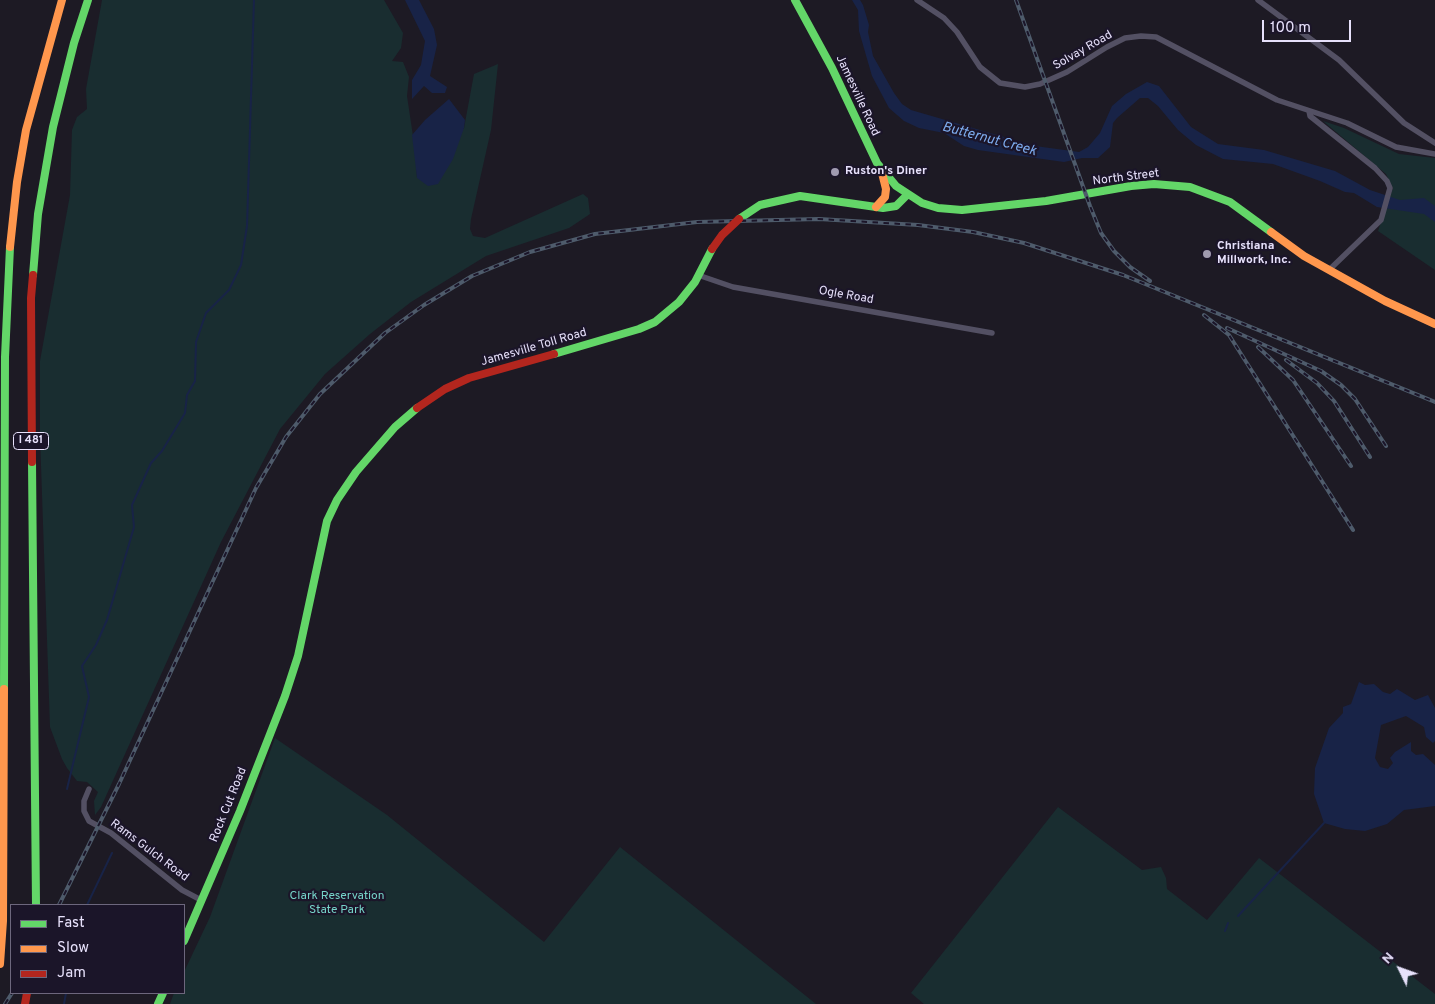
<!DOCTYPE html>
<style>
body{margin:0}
#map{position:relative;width:1435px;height:1004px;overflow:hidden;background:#1d1a24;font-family:Overpass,sans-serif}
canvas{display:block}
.legend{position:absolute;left:10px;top:904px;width:175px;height:90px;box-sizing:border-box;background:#1b1529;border:1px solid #6d677d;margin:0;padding:6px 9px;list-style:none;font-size:15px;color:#e7e1fb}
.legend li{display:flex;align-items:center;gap:10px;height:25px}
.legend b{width:25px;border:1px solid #6d677d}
.north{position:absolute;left:1375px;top:944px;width:50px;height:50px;-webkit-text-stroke:4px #1b1529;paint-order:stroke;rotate:312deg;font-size:14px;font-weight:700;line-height:20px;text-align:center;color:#e7e1fb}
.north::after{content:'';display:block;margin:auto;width:18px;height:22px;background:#e7e1fb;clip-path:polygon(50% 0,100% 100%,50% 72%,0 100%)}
.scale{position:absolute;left:1262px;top:20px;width:89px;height:22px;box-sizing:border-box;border:2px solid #e7e1fb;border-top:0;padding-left:6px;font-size:15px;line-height:18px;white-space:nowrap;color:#e7e1fb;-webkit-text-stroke:4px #1b1529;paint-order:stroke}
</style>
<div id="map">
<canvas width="1435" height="1004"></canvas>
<ul class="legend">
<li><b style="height:6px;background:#63d668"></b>Fast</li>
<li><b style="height:6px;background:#ff974d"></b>Slow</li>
<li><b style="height:6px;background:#b3261e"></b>Jam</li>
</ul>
<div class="north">N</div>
<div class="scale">100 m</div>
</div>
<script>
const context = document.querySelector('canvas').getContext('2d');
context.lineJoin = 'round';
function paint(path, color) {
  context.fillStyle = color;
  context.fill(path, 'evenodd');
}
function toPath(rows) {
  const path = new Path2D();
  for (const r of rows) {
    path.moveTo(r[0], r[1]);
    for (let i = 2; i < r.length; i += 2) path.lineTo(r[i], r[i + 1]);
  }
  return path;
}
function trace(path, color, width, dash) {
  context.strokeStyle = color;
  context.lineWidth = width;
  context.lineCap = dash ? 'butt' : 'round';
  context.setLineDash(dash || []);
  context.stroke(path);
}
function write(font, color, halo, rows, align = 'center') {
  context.font = font + ' Overpass,sans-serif';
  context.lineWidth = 4.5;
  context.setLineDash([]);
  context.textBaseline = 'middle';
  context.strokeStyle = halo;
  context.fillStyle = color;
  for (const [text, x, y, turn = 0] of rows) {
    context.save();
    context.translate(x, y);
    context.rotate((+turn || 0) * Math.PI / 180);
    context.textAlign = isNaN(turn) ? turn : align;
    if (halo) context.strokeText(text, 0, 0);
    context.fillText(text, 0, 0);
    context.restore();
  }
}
paint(toPath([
 [102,0,384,0,403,33,401,48,392,61,403,62,409,77,407,96,416,156,417,178,464,128,474,74,498,64,491,130,471,219,470,229,473,236,485,238,583,194,588,198,590,214,569,228,486,256,411,302,370,334,325,374,280,429,221,542,101,807,95,815,94,801,98,792,87,782,77,781,67,768,62,759,50,727,40,436,40,361,70,195,72,130,77,117,87,109,86,89],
 [1323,121,1344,128,1399,154,1435,158,1435,270,1378,231,1393,188,1386,174],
 [275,738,387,815,544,942,620,847,816,1004,170,1004,174,993,184,993,184,972,210,917],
 [1058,807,1142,870,1161,867,1166,878,1167,889,1207,920,1259,858,1435,994,1435,1004,924,1004,911,993]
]), '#192d30');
paint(toPath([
 [405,0,419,0,434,29,437,45,430,76,447,87,445,93,432,93,424,86,412,99,412,80,421,65,425,41],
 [852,0,860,0,863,5,869,25,868,32,873,56,894,93,902,104,911,110,1035,146,1079,152,1088,147,1100,133,1112,106,1126,94,1147,82,1159,86,1191,127,1218,144,1264,150,1335,171,1370,190,1400,200,1424,198,1435,206,1435,222,1424,214,1377,207,1354,193,1345,192,1320,181,1273,164,1223,159,1196,145,1178,130,1158,106,1148,98,1140,98,1117,118,1113,123,1110,147,1098,158,1082,158,1064,162,978,150,964,146,944,133,919,128,904,121,889,108,872,76,859,31,858,10],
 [449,99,465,120,464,128,453,159,438,184,428,186,417,178,412,135,425,120],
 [1359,682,1365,685,1374,684,1383,692,1390,694,1397,689,1415,700,1428,695,1435,708,1435,741,1433,743,1426,737,1424,727,1406,716,1381,725,1375,758,1380,767,1388,769,1393,763,1390,758,1395,752,1411,742,1411,751,1416,755,1423,754,1435,765,1435,806,1404,810,1387,824,1365,831,1345,829,1324,823,1314,794,1315,768,1329,728,1343,713,1343,707,1351,704]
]), '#182347');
trace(toPath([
 [67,789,89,697,82,666,96,645,107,620,134,527,132,505,151,463,162,451,185,413,187,395,195,381,196,342,206,313,229,290,241,265,247,226,254,0],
 [87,905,112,853],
 [1238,916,1324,823],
 [1225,931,1228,923],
 [64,1004,66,993]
]), '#182347', 2);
trace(toPath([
 [917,0,944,18,957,32,980,67,1000,83,1025,87,1040,84,1067,72,1107,47,1125,38,1141,36,1156,37,1277,100,1347,123,1396,147,1435,154],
 [1258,0,1339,60,1404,123,1435,143],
 [1309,111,1310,116,1375,168,1387,181,1390,188,1381,220,1329,270],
 [698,275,733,287,992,333],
 [89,789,84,801,84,811,89,821,111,833,182,890,201,900]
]), '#535063', 5.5);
trace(toPath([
 [795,0,832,68,877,163,896,186,922,203,938,208,962,210,1046,201,1131,186,1154,184,1190,187,1230,202,1271,232],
 [739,219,760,205,800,196,883,208,896,206,907,195],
 [33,275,38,214,53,127,74,43,88,0],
 [554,354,639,329,655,322,679,302,695,282,712,249],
 [32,462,36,905],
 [4,689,5,357,10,247],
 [184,941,240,811,285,696,298,656,327,521,337,500,356,472,395,427,417,408],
 [158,1004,163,993]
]), '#63d668', 8);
trace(toPath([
 [876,207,885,197,886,189,882,173],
 [1271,232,1304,256,1385,301,1435,324],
 [10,247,17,182,26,130,62,0],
 [0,964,3,921,4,689]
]), '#ff974d', 8);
trace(toPath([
 [417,408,445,389,469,378,554,354],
 [32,462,31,298,33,275],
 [25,1004,27,993]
]), '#b3261e', 8);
const rail = toPath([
 [1016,0,1090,206,1101,233,1114,251,1130,267,1150,281],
 [1204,315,1229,335,1353,530],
 [1227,328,1321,371,1341,385,1355,399,1386,446],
 [1258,347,1293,380,1351,466],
 [1286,360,1317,383,1334,401,1370,457],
 [59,905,119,784,256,488,286,437,320,394,385,333,424,305,472,276,530,252,595,234,697,222,819,219,918,225,973,232,1024,243,1123,275,1435,402],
 [5,1004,12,993]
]);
trace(rail, '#4e5b6b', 4);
trace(rail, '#1b1529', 2, [5.5]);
trace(toPath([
 [712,249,722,235,739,219]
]), '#b3261e', 8);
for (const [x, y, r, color] of [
 [835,172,5,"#a09bb0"],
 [1207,254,5,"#a09bb0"]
]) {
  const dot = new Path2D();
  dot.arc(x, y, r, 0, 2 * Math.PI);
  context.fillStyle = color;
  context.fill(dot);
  trace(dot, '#1b1529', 2);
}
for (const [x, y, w] of [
 [31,441,35]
]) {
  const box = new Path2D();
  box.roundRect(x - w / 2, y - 8.5, w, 17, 4);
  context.fillStyle = '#1b1529';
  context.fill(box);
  trace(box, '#e7e1fb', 1);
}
write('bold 11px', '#e7e1fb', null, [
 ["I 481",31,441]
]);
write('12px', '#e7e1fb', '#1b1529', [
 ["Solvay Road",1083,51,-30],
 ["Jamesville Road",857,96,65],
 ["North Street",1126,178,-7],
 ["Ogle Road",846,296,10],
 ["Jamesville Toll Road",534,348,-16],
 ["Rock Cut Road",229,805,-68],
 ["Rams Gulch Road",149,851,37]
]);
write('bold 12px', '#e7e1fb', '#1b1529', [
 ["Ruston's Diner",845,172],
 ["Christiana",1217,247],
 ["Millwork, Inc.",1217,261]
], 'left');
write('12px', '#75d3c8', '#1b1529', [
 ["Clark Reservation",337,897],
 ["State Park",337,911]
]);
write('italic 14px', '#7dabed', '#1b1529', [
 ["Butternut Creek",989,140,15]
]);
</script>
